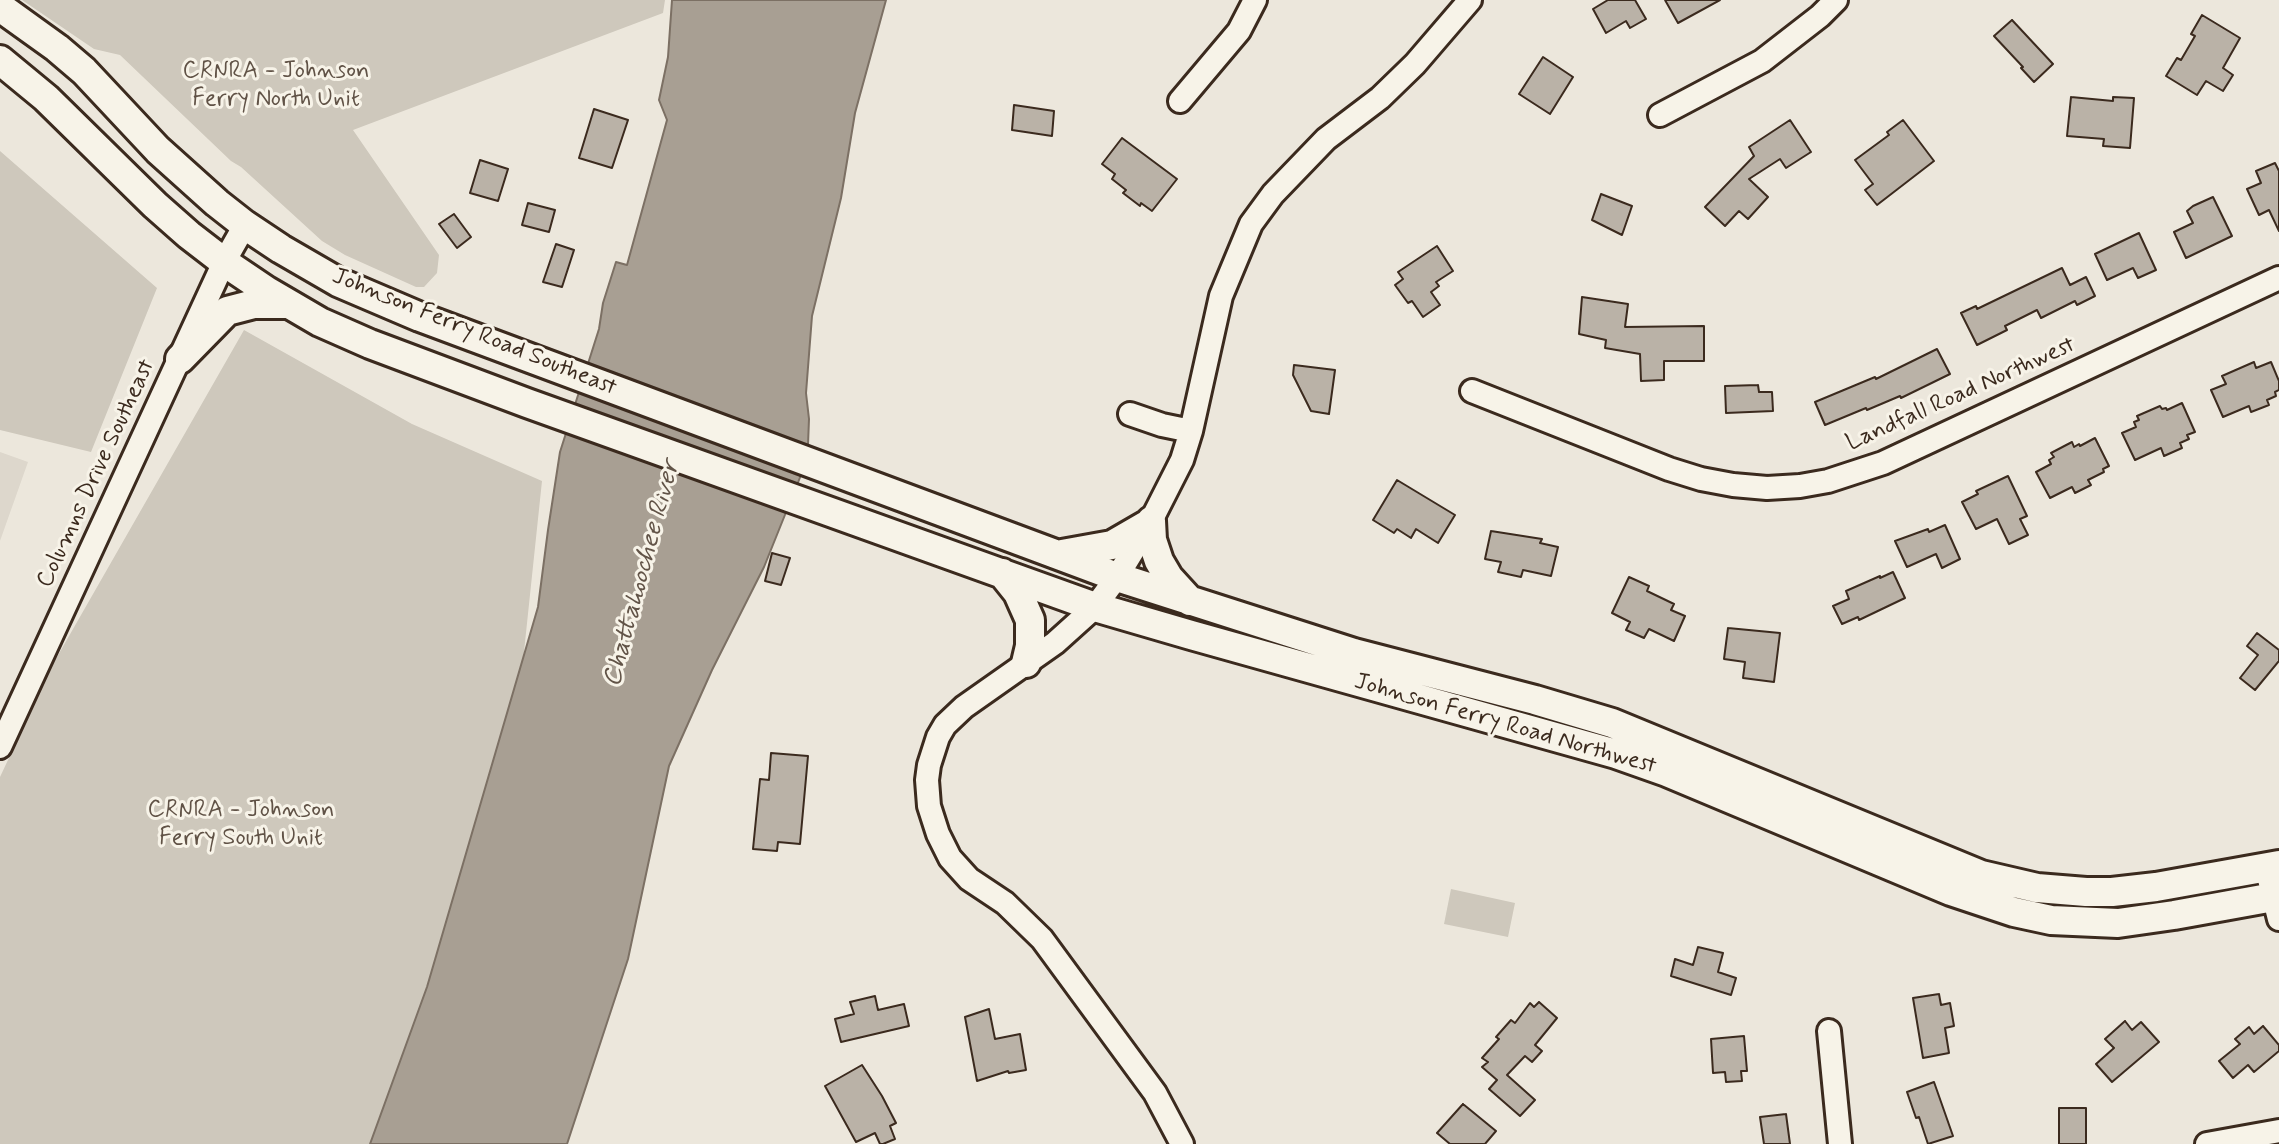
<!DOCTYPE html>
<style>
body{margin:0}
canvas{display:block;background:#ece7dc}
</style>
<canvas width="2279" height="1144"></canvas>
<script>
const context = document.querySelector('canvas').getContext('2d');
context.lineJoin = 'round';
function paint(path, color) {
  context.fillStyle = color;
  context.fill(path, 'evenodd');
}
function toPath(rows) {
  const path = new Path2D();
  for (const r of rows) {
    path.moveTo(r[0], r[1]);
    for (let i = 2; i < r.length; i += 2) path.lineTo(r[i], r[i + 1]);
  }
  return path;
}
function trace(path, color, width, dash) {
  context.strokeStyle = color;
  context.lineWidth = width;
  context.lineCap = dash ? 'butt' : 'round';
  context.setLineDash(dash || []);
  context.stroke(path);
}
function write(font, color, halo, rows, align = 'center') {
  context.font = font + ' Mynerve,sans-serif';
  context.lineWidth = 6;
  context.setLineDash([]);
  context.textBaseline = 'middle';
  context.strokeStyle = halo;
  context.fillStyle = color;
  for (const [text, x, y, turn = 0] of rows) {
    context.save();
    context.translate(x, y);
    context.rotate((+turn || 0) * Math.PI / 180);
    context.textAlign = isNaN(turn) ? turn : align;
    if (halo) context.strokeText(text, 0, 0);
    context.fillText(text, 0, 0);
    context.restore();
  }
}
paint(toPath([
 [0,452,28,462,0,541]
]), '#ddd7cc');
paint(toPath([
 [22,0,665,0,663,13,353,130,439,255,437,273,424,287,416,287,345,255,322,241,241,167,231,161,120,55,94,49],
 [0,151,157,288,91,452,0,430],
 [244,330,412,424,542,481,513,756,394,1144,0,1144,0,777,53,664],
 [1451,889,1515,903,1508,937,1444,924]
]), '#cec8bc');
const water = toPath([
 [672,0,886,0,855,113,841,198,812,316,806,393,809,419,808,445,803,470,764,567,712,670,669,766,628,959,567,1144,370,1144,427,987,538,607,548,530,560,452,599,329,603,303,616,262,627,265,667,120,659,100,668,57,672,0]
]);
paint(water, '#a89f93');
trace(water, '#7c7064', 2);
const building = toPath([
 [1608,0,1635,0,1646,19,1630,28,1626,21,1606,33,1593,9,1608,0],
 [1665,0,1720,0,1678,23,1665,0],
 [2202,15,2240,38,2223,68,2233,75,2223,91,2206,81,2197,95,2166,76,2177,58,2181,60,2195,36,2191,34,2202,15],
 [2012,20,2053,64,2034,82,2021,68,2023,67,1994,36,2012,20],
 [1543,57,1573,77,1550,114,1519,94,1543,57],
 [2071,97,2113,101,2113,97,2134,98,2130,148,2103,146,2104,139,2067,136,2071,97],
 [1014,105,1054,111,1052,136,1012,130,1014,105],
 [594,109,628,120,612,168,579,158,594,109],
 [1790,120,1811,152,1786,168,1780,159,1749,179,1768,197,1748,219,1739,211,1725,226,1705,207,1754,156,1749,147,1790,120],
 [1903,120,1934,161,1877,205,1865,190,1873,184,1855,160,1889,135,1887,132,1903,120],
 [1122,138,1177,179,1152,211,1141,203,1140,206,1123,193,1126,190,1112,179,1115,174,1102,164,1122,138],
 [480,160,508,169,498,201,470,193,480,160],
 [2275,163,2279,171,2279,231,2269,210,2259,215,2247,189,2261,183,2256,171,2275,163],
 [1601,194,1632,206,1622,235,1592,220,1601,194],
 [2213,197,2232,236,2186,258,2174,232,2193,223,2187,211,2193,206,2213,197],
 [528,203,555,210,549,232,522,225,528,203],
 [454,214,471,237,457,248,439,224,454,214],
 [2139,233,2156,270,2138,278,2133,268,2107,280,2095,254,2139,233],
 [556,244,574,250,562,287,543,282,556,244],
 [1437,246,1453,271,1436,282,1439,286,1431,292,1440,305,1423,317,1412,301,1408,303,1395,285,1403,279,1398,272,1437,246],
 [2062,268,2070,285,2086,277,2095,296,2077,305,2075,301,2041,318,2037,310,2005,326,2007,330,1977,345,1961,313,1976,306,1977,309,2062,268],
 [1582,297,1628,304,1625,327,1704,326,1704,361,1664,361,1664,380,1641,381,1640,354,1605,348,1606,340,1579,334,1582,297],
 [1937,349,1950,374,1901,398,1900,396,1867,410,1866,408,1825,425,1815,402,1875,377,1876,379,1937,349],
 [2254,362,2256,368,2271,362,2279,381,2279,390,2275,392,2276,396,2267,400,2269,405,2251,412,2249,406,2223,417,2211,390,2226,384,2222,376,2254,362],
 [1294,365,1335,370,1329,414,1311,411,1293,375,1294,365],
 [1758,385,1759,392,1772,392,1773,411,1726,413,1725,386,1758,385],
 [2182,403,2195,432,2187,435,2189,439,2180,443,2182,448,2164,456,2161,448,2135,460,2122,433,2136,427,2134,422,2139,420,2137,416,2160,406,2162,409,2166,408,2167,410,2182,403],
 [2095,438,2109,466,2103,469,2104,472,2088,480,2091,485,2075,493,2072,487,2050,498,2036,472,2051,464,2049,460,2054,457,2051,453,2072,442,2074,447,2079,444,2080,446,2095,438],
 [2008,476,2027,516,2020,519,2028,535,2009,544,1997,519,1976,529,1962,502,1978,494,1976,491,2008,476],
 [1397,480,1455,515,1438,543,1416,529,1411,538,1397,529,1394,533,1373,520,1397,480],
 [1945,525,1960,559,1942,568,1936,554,1907,567,1895,541,1928,529,1929,532,1945,525],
 [1491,531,1542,539,1540,543,1558,547,1551,576,1523,570,1521,577,1498,572,1501,562,1485,559,1491,531],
 [772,553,790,558,781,585,765,581,772,553],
 [1893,572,1905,598,1859,620,1858,617,1842,624,1833,606,1849,599,1846,591,1880,576,1880,578,1893,572],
 [1629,577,1649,586,1647,591,1674,604,1671,610,1685,616,1674,641,1649,629,1644,638,1626,630,1630,622,1612,613,1629,577],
 [1728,628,1780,633,1774,682,1743,678,1745,662,1724,659,1728,628],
 [2257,633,2279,650,2279,661,2255,690,2240,678,2258,655,2247,646,2257,633],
 [771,753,808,756,800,844,778,842,777,851,753,849,760,779,769,780,771,753],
 [1698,947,1723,953,1718,972,1736,978,1731,995,1671,976,1675,959,1693,965,1698,947],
 [1939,994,1941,1005,1950,1003,1954,1026,1945,1028,1949,1053,1923,1058,1913,998,1939,994],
 [875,996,878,1010,904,1004,909,1026,841,1042,835,1019,854,1014,850,1002,875,996],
 [1539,1002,1557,1018,1535,1045,1542,1051,1532,1062,1525,1056,1507,1075,1535,1100,1520,1116,1489,1089,1497,1080,1482,1067,1488,1062,1482,1058,1499,1039,1496,1037,1511,1020,1515,1023,1530,1003,1534,1007,1539,1002],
 [989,1009,995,1039,1020,1034,1026,1070,1009,1073,1008,1071,977,1081,965,1017,989,1009],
 [2125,1021,2132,1030,2141,1022,2159,1042,2112,1082,2096,1064,2114,1048,2105,1039,2125,1021],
 [2263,1026,2279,1045,2279,1051,2254,1072,2248,1065,2233,1078,2219,1061,2240,1044,2235,1039,2249,1027,2254,1034,2263,1026],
 [1744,1036,1747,1071,1741,1071,1742,1081,1726,1082,1725,1072,1713,1073,1711,1039,1744,1036],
 [862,1065,882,1096,896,1123,890,1126,895,1139,883,1144,880,1144,875,1133,856,1142,825,1086,862,1065],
 [1934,1082,1953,1136,1928,1144,1919,1117,1916,1118,1907,1092,1934,1082],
 [1463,1104,1496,1131,1485,1144,1450,1144,1437,1133,1463,1104],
 [2059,1108,2086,1108,2086,1144,2059,1144,2059,1108],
 [1786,1114,1790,1144,1764,1144,1760,1117,1786,1114]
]);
paint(building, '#bab2a7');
trace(building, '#3b2a1e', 2);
const minor = toPath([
 [1180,101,1239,31,1255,0],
 [1660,115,1762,61,1820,16,1836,0],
 [1472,391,1669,469,1701,479,1733,485,1767,488,1800,486,1828,481,1883,463,2279,278],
 [1130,414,1162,425,1191,431],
 [0,747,224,262,245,225],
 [2266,867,2279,919],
 [1829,1031,1840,1144],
 [1182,1144,1155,1093,1042,939,1005,903,969,879,950,858,938,834,929,806,927,780,929,765,938,737,945,725,964,707,1055,643,1095,607,1117,577,1151,521,1182,460,1191,431,1221,296,1251,224,1273,194,1326,139,1380,98,1415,64,1470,0],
 [2207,1144,2279,1131]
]);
const major = toPath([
 [0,7,57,48,84,71,158,150,217,203,245,225,281,249,338,282,420,317,1117,577,1354,653,1535,700,1612,723,1981,875,2037,888,2086,892,2112,892,2156,887,2279,865],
 [0,60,46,98,155,205,189,235,224,262,267,291,320,322,370,344,527,403,1095,607,1191,635,1616,754,1667,772,1951,891,2014,912,2051,920,2118,923,2174,915,2279,896],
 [180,359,227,311,254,304,288,304],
 [1151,521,1152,540,1159,561,1169,578,1190,601],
 [1062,554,1112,545,1150,523],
 [1002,573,1018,593,1030,620,1030,646,1026,663]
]);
trace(minor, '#3b2a1e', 28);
trace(major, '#3b2a1e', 34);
trace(minor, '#f7f3e8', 22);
trace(major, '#f7f3e8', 28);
write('24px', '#605246', '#f7f3e8', [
 ["CRNRA - Johnson",276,72],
 ["Ferry North Unit",276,100],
 ["CRNRA - Johnson",241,811],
 ["Ferry South Unit",241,839]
]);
write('24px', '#3b2a1e', '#f7f3e8', [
 ["Johnson Ferry Road Southeast",474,333,22],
 ["Landfall Road Northwest",1961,395,-24],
 ["Columns Drive Southeast",97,474,-65],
 ["Johnson Ferry Road Northwest",1505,725,16]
]);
write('italic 26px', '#615347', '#f7f3e8', [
 ["Chattahoochee River",643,574,-75]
]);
</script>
